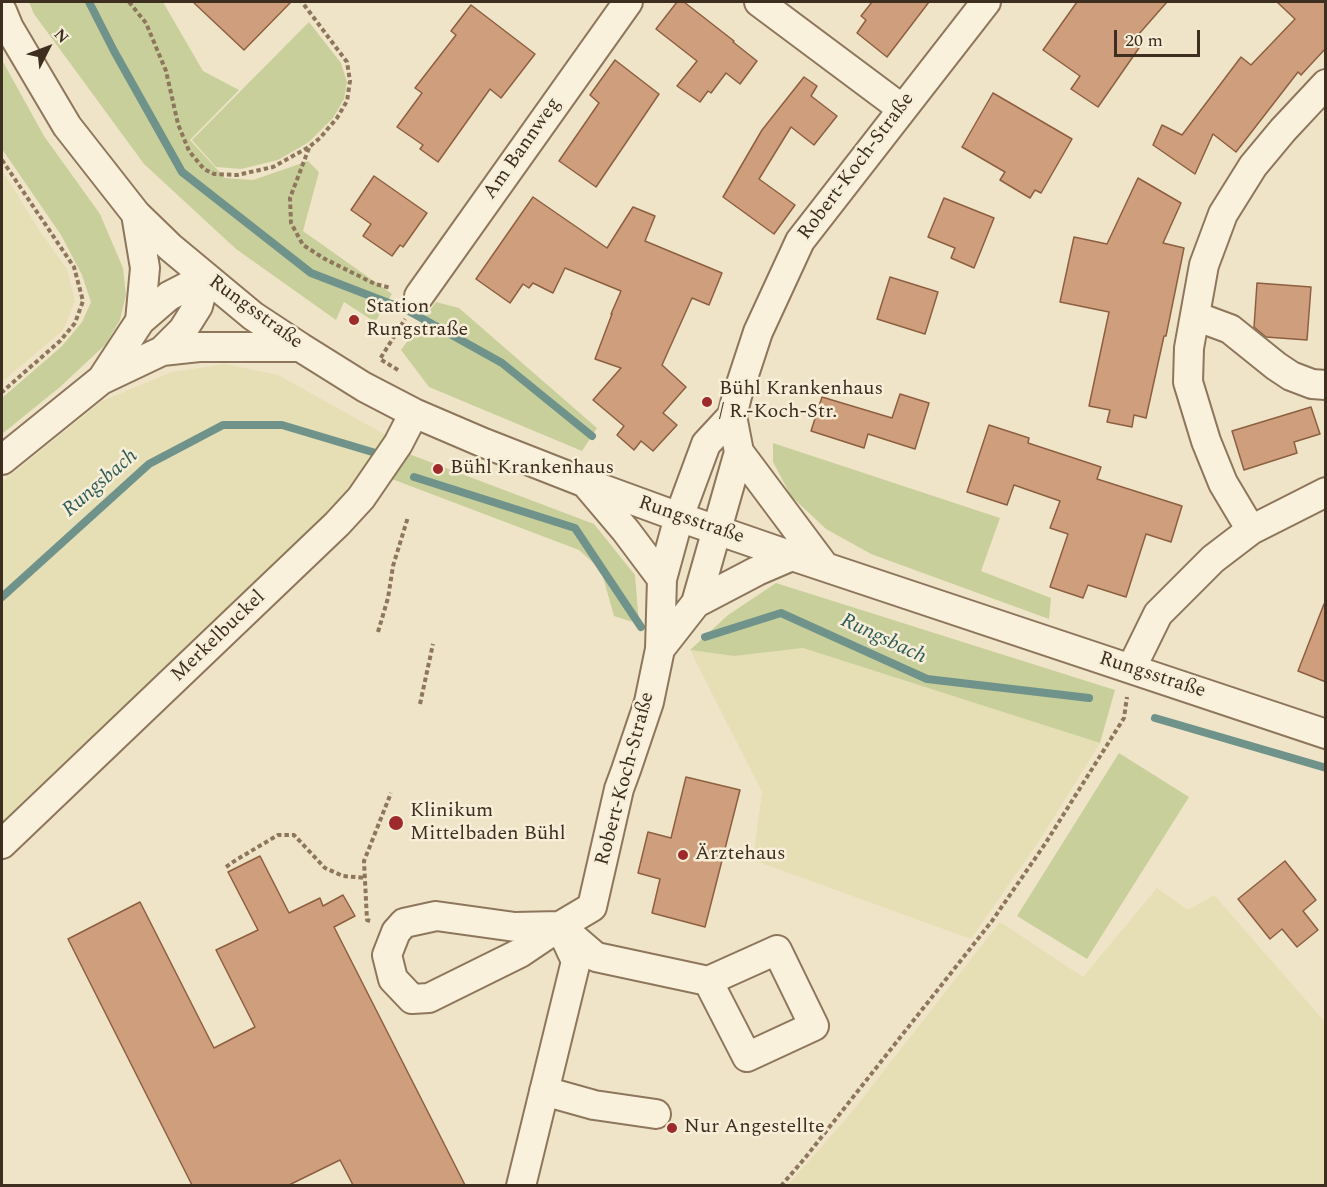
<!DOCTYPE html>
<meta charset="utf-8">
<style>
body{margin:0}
#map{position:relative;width:1327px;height:1187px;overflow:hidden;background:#f0e4c8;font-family:Spectral,serif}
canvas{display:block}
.frame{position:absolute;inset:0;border:3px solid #3d2e20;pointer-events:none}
.north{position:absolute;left:18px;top:18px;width:60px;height:60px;-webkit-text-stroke:4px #f7eed8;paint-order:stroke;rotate:48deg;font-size:16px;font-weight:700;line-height:24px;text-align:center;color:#3d2e20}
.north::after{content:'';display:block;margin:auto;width:21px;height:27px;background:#3d2e20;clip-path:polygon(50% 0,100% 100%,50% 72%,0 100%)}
.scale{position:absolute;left:1114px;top:30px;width:86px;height:27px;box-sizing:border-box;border:3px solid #3d2e20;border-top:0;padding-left:8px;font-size:18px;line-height:21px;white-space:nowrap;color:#3d2e20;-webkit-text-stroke:4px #f7eed8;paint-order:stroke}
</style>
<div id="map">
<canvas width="1327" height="1187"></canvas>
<div class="frame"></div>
<div class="north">N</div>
<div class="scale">20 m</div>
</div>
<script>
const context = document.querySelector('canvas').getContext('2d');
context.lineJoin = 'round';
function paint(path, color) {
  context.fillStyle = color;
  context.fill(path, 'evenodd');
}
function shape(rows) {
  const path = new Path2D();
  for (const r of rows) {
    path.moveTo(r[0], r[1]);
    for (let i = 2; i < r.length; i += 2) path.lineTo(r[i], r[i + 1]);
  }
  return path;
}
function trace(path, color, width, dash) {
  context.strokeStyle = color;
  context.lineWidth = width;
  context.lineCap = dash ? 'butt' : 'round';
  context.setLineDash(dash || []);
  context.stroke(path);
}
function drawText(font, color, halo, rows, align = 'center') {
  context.font = font + ' Spectral,serif';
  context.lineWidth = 5;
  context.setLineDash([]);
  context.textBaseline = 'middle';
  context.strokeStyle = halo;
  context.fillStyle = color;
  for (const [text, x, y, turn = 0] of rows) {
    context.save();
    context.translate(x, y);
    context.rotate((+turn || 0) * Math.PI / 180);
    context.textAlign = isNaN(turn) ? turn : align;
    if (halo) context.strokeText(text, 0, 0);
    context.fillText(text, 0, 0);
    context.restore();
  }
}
paint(shape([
 [2,170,39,230,67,269,75,301,63,330,2,382],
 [225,364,278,375,393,439,328,515,2,835,2,482,102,401,172,372],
 [803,648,1100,743,1043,835,971,939,753,860,762,792,690,650,734,656],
 [1157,888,1188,910,1214,895,1325,1022,1325,1185,788,1185,851,1113,1000,922,1083,977]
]), '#e6deb5');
paint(shape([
 [29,2,163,2,203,71,239,90,190,140,225,178,253,180,308,161,319,172,303,231,392,294,375,322,344,302,336,320,236,249,144,164,34,14],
 [309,22,341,63,347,82,344,99,333,118,309,142,278,160,241,169,216,167,192,140],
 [2,60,44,136,100,214,123,268,126,295,120,320,105,345,60,387,2,434,2,398,62,346,82,322,91,302,82,275,61,235,2,149],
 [436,302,459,308,597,428,582,451,429,387,401,350],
 [773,443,1000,518,981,571,1051,598,1049,619,871,554,826,529,791,496,773,462],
 [401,451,594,524,635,575,639,624,614,616,601,570,579,550,384,476],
 [776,583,1115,690,1100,743,803,648,734,656,690,650,728,615],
 [1119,753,1189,797,1087,959,1017,916]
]), '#c9cf9b');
trace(shape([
 [89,2,114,51,182,172,311,273,407,310,502,363,592,436],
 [414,477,575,528,641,627],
 [2,597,149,464,223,425,282,425,379,454],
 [705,637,781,613,927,679,1089,698],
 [1155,718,1326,768]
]), '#6f938a', 8);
const building = shape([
 [193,2,291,2,244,50,193,2],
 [677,2,684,2,734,41,733,42,757,61,740,84,726,73,711,93,708,91,700,102,677,86,697,61,656,29,677,2],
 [872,2,929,2,887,57,857,33,866,20,861,16,872,2],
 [1077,2,1167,2,1131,43,1139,48,1098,107,1071,89,1080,76,1043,50,1077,2],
 [1277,2,1326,2,1326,48,1301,75,1298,72,1236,152,1213,134,1195,174,1153,145,1162,125,1182,135,1241,57,1251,65,1295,19,1277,2],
 [471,5,535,54,501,98,490,89,438,162,420,149,423,145,397,127,422,93,415,88,456,35,451,31,471,5],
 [615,60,659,94,596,187,559,161,599,103,590,95,615,60],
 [804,77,817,86,811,96,837,116,814,145,791,127,759,179,795,205,774,234,723,197,762,130,804,77],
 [993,93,1072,139,1041,193,1035,190,1030,198,1000,180,1005,172,962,147,993,93],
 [374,176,427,213,403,247,400,245,392,256,363,236,371,224,351,210,374,176],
 [1138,178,1181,203,1163,243,1184,248,1166,336,1164,336,1146,418,1134,415,1132,427,1107,422,1110,410,1089,406,1109,312,1060,302,1074,237,1107,244,1138,178],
 [533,197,607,248,633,207,655,216,645,241,722,273,709,305,692,298,662,365,686,387,663,413,677,425,653,451,641,441,634,450,617,435,624,426,593,400,621,368,595,359,612,314,611,314,621,291,565,268,553,293,533,283,529,288,523,284,510,303,476,279,533,197],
 [944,198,994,218,974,268,951,258,955,248,928,237,944,198],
 [890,277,938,292,925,334,877,319,890,277],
 [1257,283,1311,287,1307,340,1266,337,1254,327,1257,283],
 [900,394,929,403,915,449,868,434,864,448,811,431,822,397,892,418,900,394],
 [1311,407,1320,434,1294,442,1297,453,1244,470,1232,431,1311,407],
 [989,425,1029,438,1028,443,1101,467,1097,479,1182,506,1171,542,1146,534,1126,597,1088,585,1083,598,1050,587,1068,534,1050,528,1060,501,1014,485,1007,505,967,492,989,425],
 [1324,604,1326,604,1326,682,1298,671,1324,604],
 [686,777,740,790,705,927,652,913,660,879,638,873,648,832,671,838,686,777],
 [260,856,289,913,320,898,323,906,343,895,355,916,334,927,465,1185,353,1185,340,1160,289,1185,192,1185,68,939,140,902,214,1048,255,1027,216,950,258,930,228,872,260,856],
 [1285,861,1316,900,1303,911,1318,930,1297,947,1282,929,1270,939,1238,899,1285,861]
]);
paint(building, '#cf9f7d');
trace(building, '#8d5f41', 1.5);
const minor = shape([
 [759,2,901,108],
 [2,11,9,28,67,126,136,214,170,247,253,316,300,347,364,387,414,413,484,443,586,483,679,517,792,556,1326,734],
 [136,214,145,268,140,321],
 [419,296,628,2],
 [1195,316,1230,329,1276,366,1291,376,1312,384,1326,385],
 [162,351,199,347,300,347],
 [102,379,140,321,169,296,206,277],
 [739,452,825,567],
 [2,460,101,380,162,351,183,330,198,306,206,277],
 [587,485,626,531,662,579],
 [1251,530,1223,483,1206,441,1188,382,1189,348,1204,265,1223,214,1253,166,1283,130,1326,84],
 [696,603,757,571,792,556],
 [660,649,696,603,739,452,732,416,737,396,758,332,800,241,986,2],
 [1131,669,1158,614,1213,559,1251,530,1326,492],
 [2,844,337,524,361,498,398,444,414,413],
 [560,926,515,927,436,916,404,923,396,932,387,955,393,979,412,999,429,998,520,953,560,926,592,907,619,789,626,770,649,702,660,649,662,579,679,517,706,444,732,416],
 [560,926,596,957,708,981,747,1057,814,1026,777,950,708,981],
 [544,1091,594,1105,656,1114],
 [521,1186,576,961,562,931]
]);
trace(minor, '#8d765c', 32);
trace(shape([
 [129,2,146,23,166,71,178,124,189,151,204,169,214,174,237,175,273,167,309,147,320,138,337,118,347,101,350,81,347,62,302,2],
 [309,148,290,198,291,223,303,245,325,259,375,284,391,288],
 [2,160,74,267,83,301,75,323,60,341,2,392],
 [398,370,380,359,405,319],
 [378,632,388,598,393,566,408,517],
 [420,704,433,644],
 [226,867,236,860,278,835,294,835,325,868,343,876,366,878],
 [370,921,367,920,364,861,391,793],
 [781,1186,805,1158,992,921,1045,844,1124,718,1127,697]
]), '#8d765c', 4, [4.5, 3]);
trace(minor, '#faf1dc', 28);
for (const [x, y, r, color] of [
 [354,320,6,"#9e2a2b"],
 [707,402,6,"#9e2a2b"],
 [438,469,6,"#9e2a2b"],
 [396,823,8,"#9e2a2b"],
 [683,855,6,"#9e2a2b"],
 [672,1128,6,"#9e2a2b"]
]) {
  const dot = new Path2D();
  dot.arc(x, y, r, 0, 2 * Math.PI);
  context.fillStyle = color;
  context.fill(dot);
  trace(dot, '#f7eed8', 2);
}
drawText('20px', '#3d2e20', '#f7eed8', [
 ["Am Bannweg",523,149,-55],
 ["Robert-Koch-Straße",857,167,-53],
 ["Rungsstraße",255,313,36],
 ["Rungsstraße",691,521,19],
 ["Merkelbuckel",219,637,-44],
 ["Rungsstraße",1152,676,18],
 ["Robert-Koch-Straße",626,779,-75]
]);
drawText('20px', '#3d2e20', '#f7eed8', [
 ["Station",366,308],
 ["Rungstraße",366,331],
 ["Bühl Krankenhaus",719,390],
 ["/ R.-Koch-Str.",719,413],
 ["Bühl Krankenhaus",450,469],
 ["Klinikum",410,812],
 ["Mittelbaden Bühl",410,835],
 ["Ärztehaus",695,855],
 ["Nur Angestellte",684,1128]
], 'left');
drawText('italic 21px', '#2f5d5a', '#f7eed8', [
 ["Rungsbach",101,484,-41],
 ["Rungsbach",883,640,25]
]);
</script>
